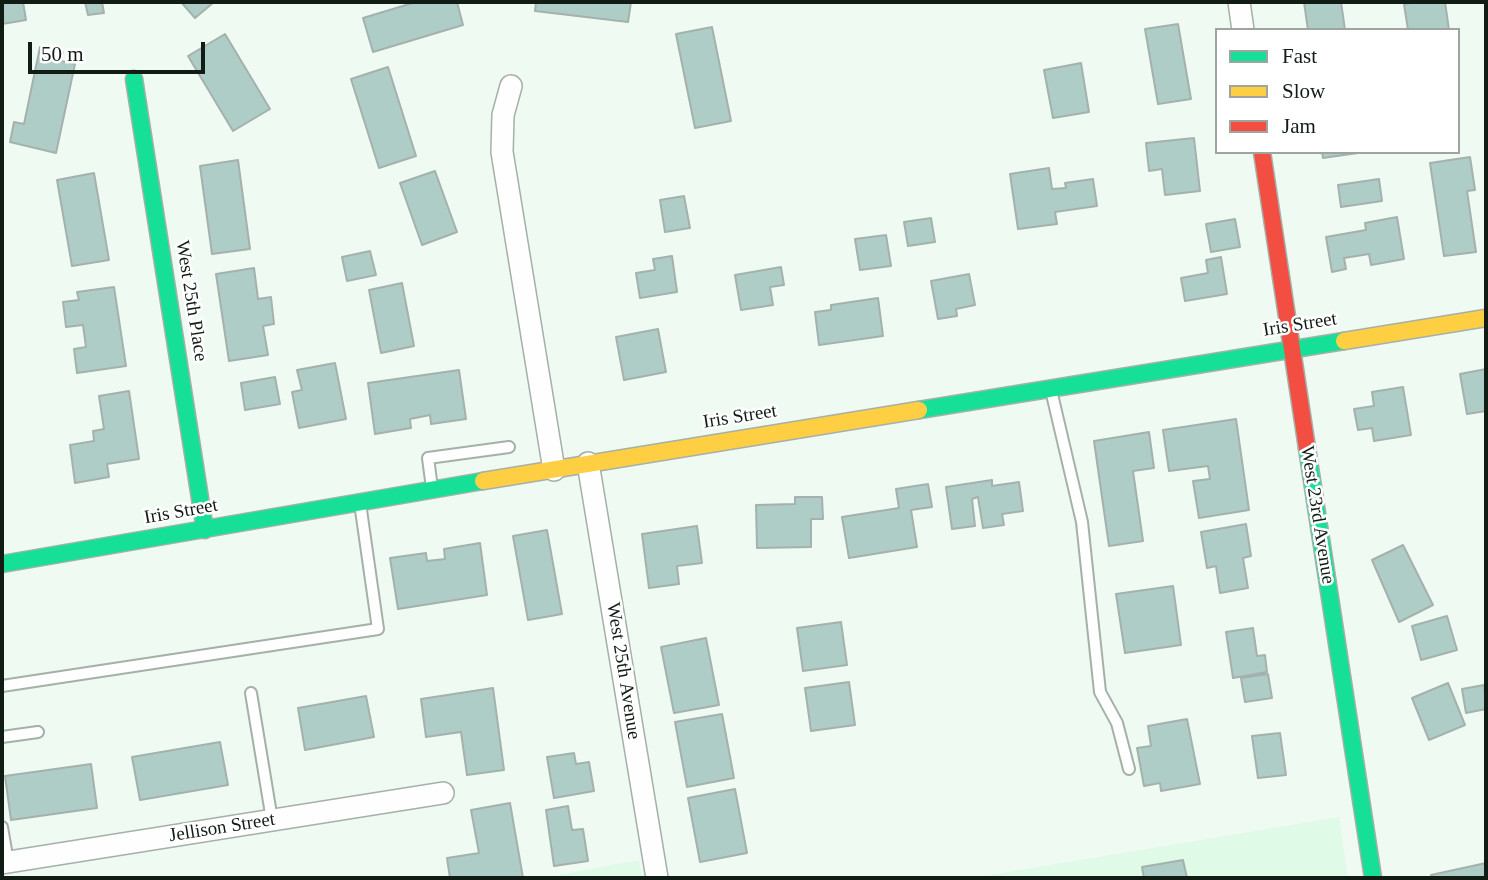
<!DOCTYPE html>
<style>
body{margin:0}
#map{position:relative;width:1488px;height:880px;overflow:hidden;background:#effaf2;font-family:"Times New Roman",serif}
canvas{display:block}
.frame{position:absolute;inset:0;border:4px solid #101c14;pointer-events:none}
.legend{position:absolute;left:1215px;top:28px;width:245px;height:126px;box-sizing:border-box;background:#fff;border:2px solid #9fa4a1;margin:0;padding:9px 12px;list-style:none;font-size:21px;color:#101c14}
.legend li{display:flex;align-items:center;gap:14px;height:35px}
.legend b{width:35px;border:2px solid #9fa4a1}
.scale{position:absolute;left:28px;top:42px;width:177px;height:32px;box-sizing:border-box;border:4px solid #101c14;border-top:0;padding-left:9px;font-size:21px;line-height:24px;white-space:nowrap;color:#101c14;-webkit-text-stroke:5px #fff;paint-order:stroke}
</style>
<div id="map">
<canvas width="1488" height="880"></canvas>
<div class="frame"></div>
<ul class="legend">
<li><b style="height:9px;background:#16e098"></b>Fast</li>
<li><b style="height:9px;background:#ffcf43"></b>Slow</li>
<li><b style="height:9px;background:#f24e42"></b>Jam</li>
</ul>
<div class="scale">50 m</div>
</div>
<script>
const context = document.querySelector('canvas').getContext('2d');
context.lineJoin = 'round';
function paint(path, color) {
  context.fillStyle = color;
  context.fill(path, 'evenodd');
}
function shape(rows) {
  const path = new Path2D();
  for (const r of rows) {
    path.moveTo(r[0], r[1]);
    for (let i = 2; i < r.length; i += 2) path.lineTo(r[i], r[i + 1]);
  }
  return path;
}
function trace(path, color, width, dash) {
  context.strokeStyle = color;
  context.lineWidth = width;
  context.lineCap = dash ? 'butt' : 'round';
  context.setLineDash(dash || []);
  context.stroke(path);
}
function drawText(font, color, halo, rows, align = 'center') {
  context.font = font + ' "Times New Roman",serif';
  context.lineWidth = 5;
  context.setLineDash([]);
  context.textBaseline = 'middle';
  context.strokeStyle = halo;
  context.fillStyle = color;
  for (const [text, x, y, turn = 0] of rows) {
    context.save();
    context.translate(x, y);
    context.rotate((+turn || 0) * Math.PI / 180);
    context.textAlign = isNaN(turn) ? turn : align;
    if (halo) context.strokeText(text, 0, 0);
    context.fillText(text, 0, 0);
    context.restore();
  }
}
paint(shape([
 [1339,817,1348,878,972,878],
 [639,860,642,878,543,878]
]), '#dffae7');
const building = shape([
 [2,2,23,2,26,20,2,24,2,2],
 [85,2,102,2,104,13,88,15,85,2],
 [181,2,214,2,195,18,181,2],
 [416,2,457,2,463,25,373,52,363,18,416,2],
 [536,2,631,2,628,22,535,11,536,2],
 [1304,2,1341,2,1345,30,1308,30,1304,2],
 [1417,2,1445,2,1449,30,1408,30,1404,4,1417,2],
 [1178,24,1191,99,1158,104,1145,29,1178,24],
 [712,27,731,121,695,128,676,34,712,27],
 [225,34,270,109,233,131,188,56,225,34],
 [40,47,63,52,61,61,75,64,56,153,10,142,14,122,24,124,40,47],
 [1081,63,1089,112,1053,118,1044,70,1081,63],
 [388,67,416,156,379,168,351,79,388,67],
 [1194,138,1200,191,1165,195,1162,169,1149,171,1146,143,1194,138],
 [1322,152,1358,152,1358,153,1323,158,1322,152],
 [1470,157,1475,190,1467,191,1476,252,1444,256,1430,163,1470,157],
 [238,160,250,249,212,254,200,166,238,160],
 [1049,168,1052,189,1066,188,1065,183,1093,179,1097,206,1055,212,1057,224,1018,229,1010,174,1049,168],
 [435,171,457,232,422,245,400,183,435,171],
 [94,173,109,260,72,266,57,180,94,173],
 [1379,179,1382,201,1341,207,1338,185,1379,179],
 [684,196,690,228,665,232,660,200,684,196],
 [1397,217,1404,259,1371,265,1369,254,1344,258,1346,269,1332,272,1326,237,1366,230,1365,223,1397,217],
 [931,218,935,242,908,246,904,222,931,218],
 [1235,219,1240,247,1211,252,1206,224,1235,219],
 [886,235,891,266,860,270,855,239,886,235],
 [370,251,376,275,347,281,342,257,370,251],
 [672,256,677,292,640,298,636,273,655,270,653,259,672,256],
 [1221,257,1227,294,1185,301,1181,278,1208,273,1206,260,1221,257],
 [781,267,784,285,770,287,773,305,741,310,735,275,781,267],
 [254,268,258,299,271,297,274,324,263,326,268,355,229,361,216,274,254,268],
 [969,274,975,305,956,309,957,316,938,319,931,281,969,274],
 [402,283,414,346,381,353,369,290,402,283],
 [114,287,126,366,77,373,74,349,86,347,83,325,66,327,63,302,79,300,77,292,114,287],
 [878,298,883,336,819,345,815,312,831,310,831,305,878,298],
 [658,329,666,372,624,380,616,337,658,329],
 [335,363,346,419,299,428,292,392,302,390,297,370,335,363],
 [1486,369,1486,411,1467,414,1460,374,1486,369],
 [459,370,466,419,431,424,430,415,410,419,411,428,375,434,368,383,459,370],
 [275,377,280,404,245,410,241,383,275,377],
 [1403,387,1411,435,1374,441,1372,428,1358,430,1354,409,1374,406,1372,392,1403,387],
 [129,391,139,459,107,464,109,477,75,483,70,445,94,441,93,431,104,429,99,396,129,391],
 [1236,419,1249,510,1199,518,1193,481,1210,479,1208,466,1169,471,1163,430,1236,419],
 [1149,432,1154,468,1133,471,1143,541,1109,546,1094,441,1149,432],
 [992,480,992,486,1019,482,1023,511,1002,514,1004,525,983,528,978,497,972,499,975,526,952,529,946,487,992,480],
 [928,484,932,507,911,510,917,547,849,558,842,517,899,508,896,489,928,484],
 [795,497,822,497,823,519,811,519,811,547,757,548,756,505,795,504,795,497],
 [1246,524,1251,556,1243,558,1248,588,1220,593,1216,566,1207,568,1201,532,1246,524],
 [697,526,702,563,677,566,679,584,649,588,642,534,697,526],
 [547,530,562,614,528,620,513,536,547,530],
 [480,543,487,595,398,609,390,558,426,553,427,561,445,559,444,549,480,543],
 [1403,545,1433,605,1399,622,1372,560,1403,545],
 [1173,586,1181,645,1125,653,1116,594,1173,586],
 [1447,616,1457,650,1421,660,1412,626,1447,616],
 [841,622,847,665,803,671,797,628,841,622],
 [1253,628,1257,656,1265,655,1267,672,1233,678,1226,632,1253,628],
 [706,638,719,705,674,713,661,647,706,638],
 [1268,674,1272,698,1245,702,1241,678,1268,674],
 [849,682,855,725,811,731,805,688,849,682],
 [1448,683,1465,725,1429,740,1412,698,1448,683],
 [1484,685,1486,709,1466,713,1462,689,1484,685],
 [493,688,504,770,467,775,461,732,426,737,421,699,493,688],
 [366,696,374,737,305,750,298,708,366,696],
 [722,714,734,778,687,787,675,722,722,714],
 [1187,719,1200,784,1161,791,1160,783,1144,786,1137,748,1151,746,1148,726,1187,719],
 [1280,733,1286,775,1258,778,1252,736,1280,733],
 [220,742,228,785,140,800,132,757,220,742],
 [574,753,576,764,589,762,594,791,554,798,547,757,574,753],
 [91,764,97,808,11,820,5,776,91,764],
 [735,789,747,853,700,862,688,798,735,789],
 [510,803,523,878,450,878,447,858,479,853,471,810,510,803],
 [568,806,572,830,583,829,588,861,554,866,546,810,568,806],
 [1183,860,1187,878,1144,878,1142,867,1183,860],
 [1486,863,1486,878,1432,878,1431,875,1486,863]
]);
paint(building, '#afcdc7');
trace(building, '#a4b1ad', 2);
const lane = shape([
 [1051,390,1082,522,1100,692,1117,723,1129,769],
 [432,488,428,458,509,447],
 [2,686,378,629,360,503],
 [251,693,272,820],
 [2,737,38,732],
 [2,827,8,862]
]);
const street = shape([
 [1239,2,1243,30],
 [511,86,503,115,502,152,554,470],
 [588,463,657,878],
 [2,863,443,793]
]);
const fast = shape([
 [134,79,205,530],
 [919,410,1344,341],
 [1307,448,1373,878],
 [2,564,483,481]
]);
const slow = shape([
 [1344,341,1486,318],
 [483,481,919,410]
]);
const jam = shape([
 [1262,152,1307,448]
]);
trace(lane, '#a5b0a8', 14);
trace(street, '#a5b0a8', 24);
trace(fast, '#a5b0a8', 19);
trace(slow, '#a5b0a8', 19);
trace(jam, '#a5b0a8', 19);
trace(lane, '#fdfefd', 10);
trace(street, '#fdfefd', 21);
trace(fast, '#16e098', 16);
trace(slow, '#ffcf43', 16);
trace(jam, '#f24e42', 16);
drawText('19px', '#101c14', '#fff', [
 ["West 25th Place",191,301,81],
 ["Iris Street",1300,325,-9],
 ["Iris Street",740,417,-9],
 ["Iris Street",181,512,-10],
 ["West 23rd Avenue",1317,515,81],
 ["West 25th Avenue",623,671,81],
 ["Jellison Street",222,828,-9]
]);
</script>
